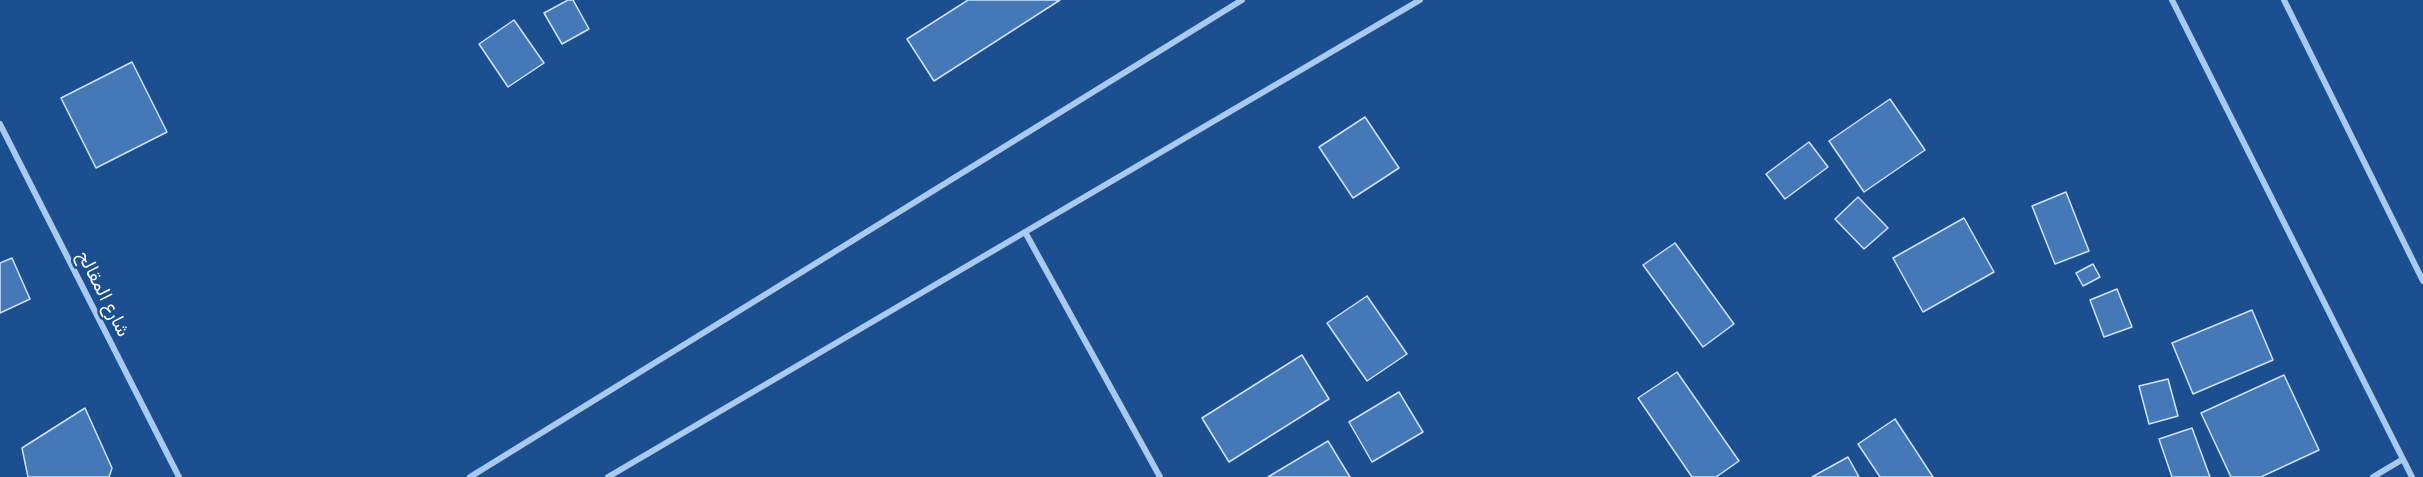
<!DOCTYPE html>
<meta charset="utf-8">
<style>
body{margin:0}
canvas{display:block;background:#1b4f8f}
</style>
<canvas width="2423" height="477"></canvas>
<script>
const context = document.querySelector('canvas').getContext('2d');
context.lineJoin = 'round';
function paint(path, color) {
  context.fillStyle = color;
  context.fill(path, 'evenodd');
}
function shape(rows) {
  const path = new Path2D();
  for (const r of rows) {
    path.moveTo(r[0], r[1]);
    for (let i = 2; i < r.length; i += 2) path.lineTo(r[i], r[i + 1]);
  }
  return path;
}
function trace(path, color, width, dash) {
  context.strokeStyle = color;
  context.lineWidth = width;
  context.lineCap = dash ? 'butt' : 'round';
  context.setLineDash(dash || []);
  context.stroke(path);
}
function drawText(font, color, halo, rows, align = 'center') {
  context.font = font + ' Rubik,Vazirmatn,sans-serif';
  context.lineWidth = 5;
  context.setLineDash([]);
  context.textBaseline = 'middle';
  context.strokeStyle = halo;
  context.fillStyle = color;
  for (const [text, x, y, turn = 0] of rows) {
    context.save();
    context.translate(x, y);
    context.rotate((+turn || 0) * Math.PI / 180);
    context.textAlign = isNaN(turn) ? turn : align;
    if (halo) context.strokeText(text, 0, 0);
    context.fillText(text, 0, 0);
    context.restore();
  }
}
const building = shape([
 [568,0,573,0,589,29,562,44,544,13,568,0],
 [968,0,1060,0,934,81,907,39,968,0],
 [514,20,544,63,508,87,479,44,514,20],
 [132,62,167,132,96,168,61,98,132,62],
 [1890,99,1925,150,1864,192,1829,141,1890,99],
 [1365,117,1399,168,1353,198,1319,147,1365,117],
 [1809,142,1828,167,1785,199,1766,174,1809,142],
 [2066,192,2089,251,2055,264,2032,206,2066,192],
 [1858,197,1888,228,1864,249,1835,219,1858,197],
 [1964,218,1994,272,1923,312,1893,258,1964,218],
 [1675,243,1734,324,1703,347,1643,265,1675,243],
 [12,258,30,299,0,313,0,263,12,258],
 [2093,264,2100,277,2083,286,2076,273,2093,264],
 [2117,289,2132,327,2104,337,2090,300,2117,289],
 [1367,296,1407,354,1367,381,1327,323,1367,296],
 [2252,310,2273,360,2193,394,2172,343,2252,310],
 [1302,355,1329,399,1229,462,1202,418,1302,355],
 [1677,372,1739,461,1716,477,1692,477,1638,398,1677,372],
 [2284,375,2319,450,2261,477,2231,477,2201,413,2284,375],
 [2168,379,2178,416,2149,424,2139,386,2168,379],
 [1399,392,1423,432,1372,462,1349,422,1399,392],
 [85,408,112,468,109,477,28,477,22,448,85,408],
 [1895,419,1933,477,1880,477,1858,444,1895,419],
 [2192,428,2210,477,2172,477,2159,439,2192,428],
 [1328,441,1350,477,1268,477,1328,441],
 [1848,457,1859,477,1812,477,1848,457]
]);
paint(building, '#4478b7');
trace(building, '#cfe3fa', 1.5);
trace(shape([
 [2172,0,2412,477],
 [2284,0,2423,281],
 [0,124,179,477],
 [1025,232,1160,477],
 [470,477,1242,0],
 [608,477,1420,0],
 [2373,477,2403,459]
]), '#a9c9ee', 6);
drawText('18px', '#fff', '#1b4f8f', [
 ["شارع المقالح",103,294,63]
]);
</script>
